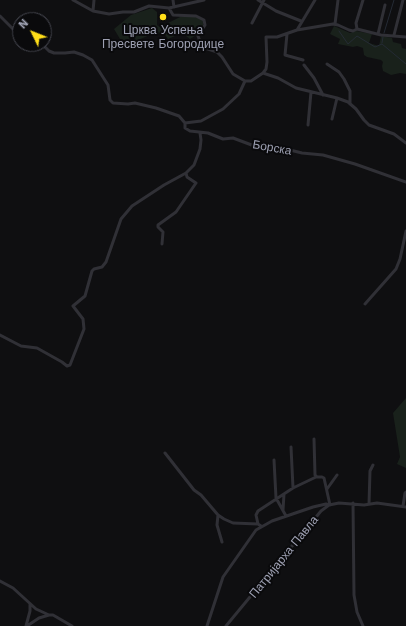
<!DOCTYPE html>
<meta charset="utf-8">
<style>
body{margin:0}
#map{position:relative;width:406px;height:626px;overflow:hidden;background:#0f0f11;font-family:"Work Sans",sans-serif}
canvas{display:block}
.north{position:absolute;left:12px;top:12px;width:40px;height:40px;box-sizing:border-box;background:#0a0a0c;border:1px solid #45464f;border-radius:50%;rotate:313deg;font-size:11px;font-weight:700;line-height:16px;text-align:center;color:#9ea1b3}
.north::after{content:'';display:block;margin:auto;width:14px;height:18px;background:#ffde19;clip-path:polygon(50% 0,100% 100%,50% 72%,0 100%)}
</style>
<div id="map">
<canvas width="406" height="626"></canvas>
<div class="north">N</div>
</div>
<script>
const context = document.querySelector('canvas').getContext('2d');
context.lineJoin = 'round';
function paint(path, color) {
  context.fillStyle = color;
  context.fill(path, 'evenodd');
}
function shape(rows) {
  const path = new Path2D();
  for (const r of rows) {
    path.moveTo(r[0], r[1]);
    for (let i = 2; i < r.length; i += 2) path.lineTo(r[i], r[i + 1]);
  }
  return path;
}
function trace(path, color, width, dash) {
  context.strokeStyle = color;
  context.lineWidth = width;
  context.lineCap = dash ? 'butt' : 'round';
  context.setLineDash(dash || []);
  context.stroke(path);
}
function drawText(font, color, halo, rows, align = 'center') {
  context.font = font + ' "Work Sans",sans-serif';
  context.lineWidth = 4;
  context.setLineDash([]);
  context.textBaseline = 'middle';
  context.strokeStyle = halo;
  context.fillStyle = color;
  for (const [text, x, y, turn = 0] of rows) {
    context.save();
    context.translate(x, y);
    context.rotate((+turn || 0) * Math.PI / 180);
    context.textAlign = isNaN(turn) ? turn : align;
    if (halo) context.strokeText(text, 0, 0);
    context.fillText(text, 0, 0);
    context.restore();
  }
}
paint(shape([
 [152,8,157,12,157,25,160,27,180,17,194,16,203,20,204,23,198,34,190,39,182,33,168,39,163,32,154,36,152,34,129,44,120,39,114,29,131,15],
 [334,26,350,33,356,31,372,34,369,43,379,46,381,36,392,38,393,42,401,44,402,48,406,49,406,74,400,73,391,75,383,71,382,66,383,62,381,60,367,57,364,55,363,48,357,46,353,47,338,44,340,39,330,34],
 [406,398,406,468,397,464,400,457,393,413]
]), '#19211b');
trace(shape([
 [339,31,348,44,357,36,375,47,382,44,406,64],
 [384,33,394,0],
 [382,43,383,37]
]), '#252b35', 1);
trace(shape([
 [73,0,93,11,109,14,123,12,134,12,149,6,169,8,204,0],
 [173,0,174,7],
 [258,0,276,11,301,21],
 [169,8,173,15,196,16,204,20,205,25,198,36,202,47,217,52,222,57,233,74,245,81],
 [93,11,94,0],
 [0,16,15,31,20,34],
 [252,23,264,0],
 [335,24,338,0],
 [357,29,381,35,406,37],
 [357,29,356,23,363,0],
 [297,30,315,0],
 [287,34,285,55,303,60],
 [378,34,385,5],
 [394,35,403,0],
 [42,44,49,51,54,53,65,53,74,52,83,55,92,60,108,85,110,100,113,103,128,104,135,103,156,108,179,116,185,123],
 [327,64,339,72,344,79,350,91,350,104],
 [304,65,314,78,323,95],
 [263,73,278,78,296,88,337,98,348,102,356,109,364,120,369,125,394,134,406,143],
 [332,119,337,98],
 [185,123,185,128,190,131,208,133,223,139,233,138,257,147,278,147,302,153,323,155,355,164,406,182],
 [185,123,201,121,223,109,239,94,245,81,251,81,263,73,266,69,267,62,266,37,277,37,297,30,333,24,338,25,349,30,353,31,357,29],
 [308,125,311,92],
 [162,244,163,232,158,227,158,225,176,212,196,183,187,177,186,173],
 [365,304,396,269,400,259,406,231],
 [0,335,21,346,37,348,62,362,67,366,70,365,84,329,83,319,73,306,85,296,92,271,94,269,102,267,106,262,121,219,132,206,164,185,186,173,194,165,200,149,201,140,200,133],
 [314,439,315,475,317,477,322,477,324,478,330,505],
 [291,447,293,488],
 [165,453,194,490,201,495,218,515,224,519,233,523,258,524,261,526],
 [274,460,276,498,286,516],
 [327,489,337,475],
 [353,503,354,595,357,612,363,626],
 [369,504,370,471,373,465],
 [403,506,405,493,406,492],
 [283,510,284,494],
 [218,515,217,525,222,542],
 [258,524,256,515,258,511,293,488,316,477],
 [0,581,13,588,36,609,49,615],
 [26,626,30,611,30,604],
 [27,626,39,618,49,615,53,615,72,626],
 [207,626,223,577,256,530,272,521,313,507,326,504,329,505],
 [226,626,321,511,329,505,339,503,364,505,377,503,406,507]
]), '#303036', 3);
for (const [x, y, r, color] of [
 [163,17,4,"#ffde19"]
]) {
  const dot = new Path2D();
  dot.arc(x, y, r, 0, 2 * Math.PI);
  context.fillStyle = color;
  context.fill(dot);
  trace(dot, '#0a0a0c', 1.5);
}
drawText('12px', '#9ea1b3', '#0a0a0c', [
 ["Црква Успења",163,30],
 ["Пресвете Богородице",163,44]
]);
drawText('12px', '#9ea1b3', '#0a0a0c', [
 ["Борска",272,148,10],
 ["Патријарха Павла",284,557,-51]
]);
</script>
